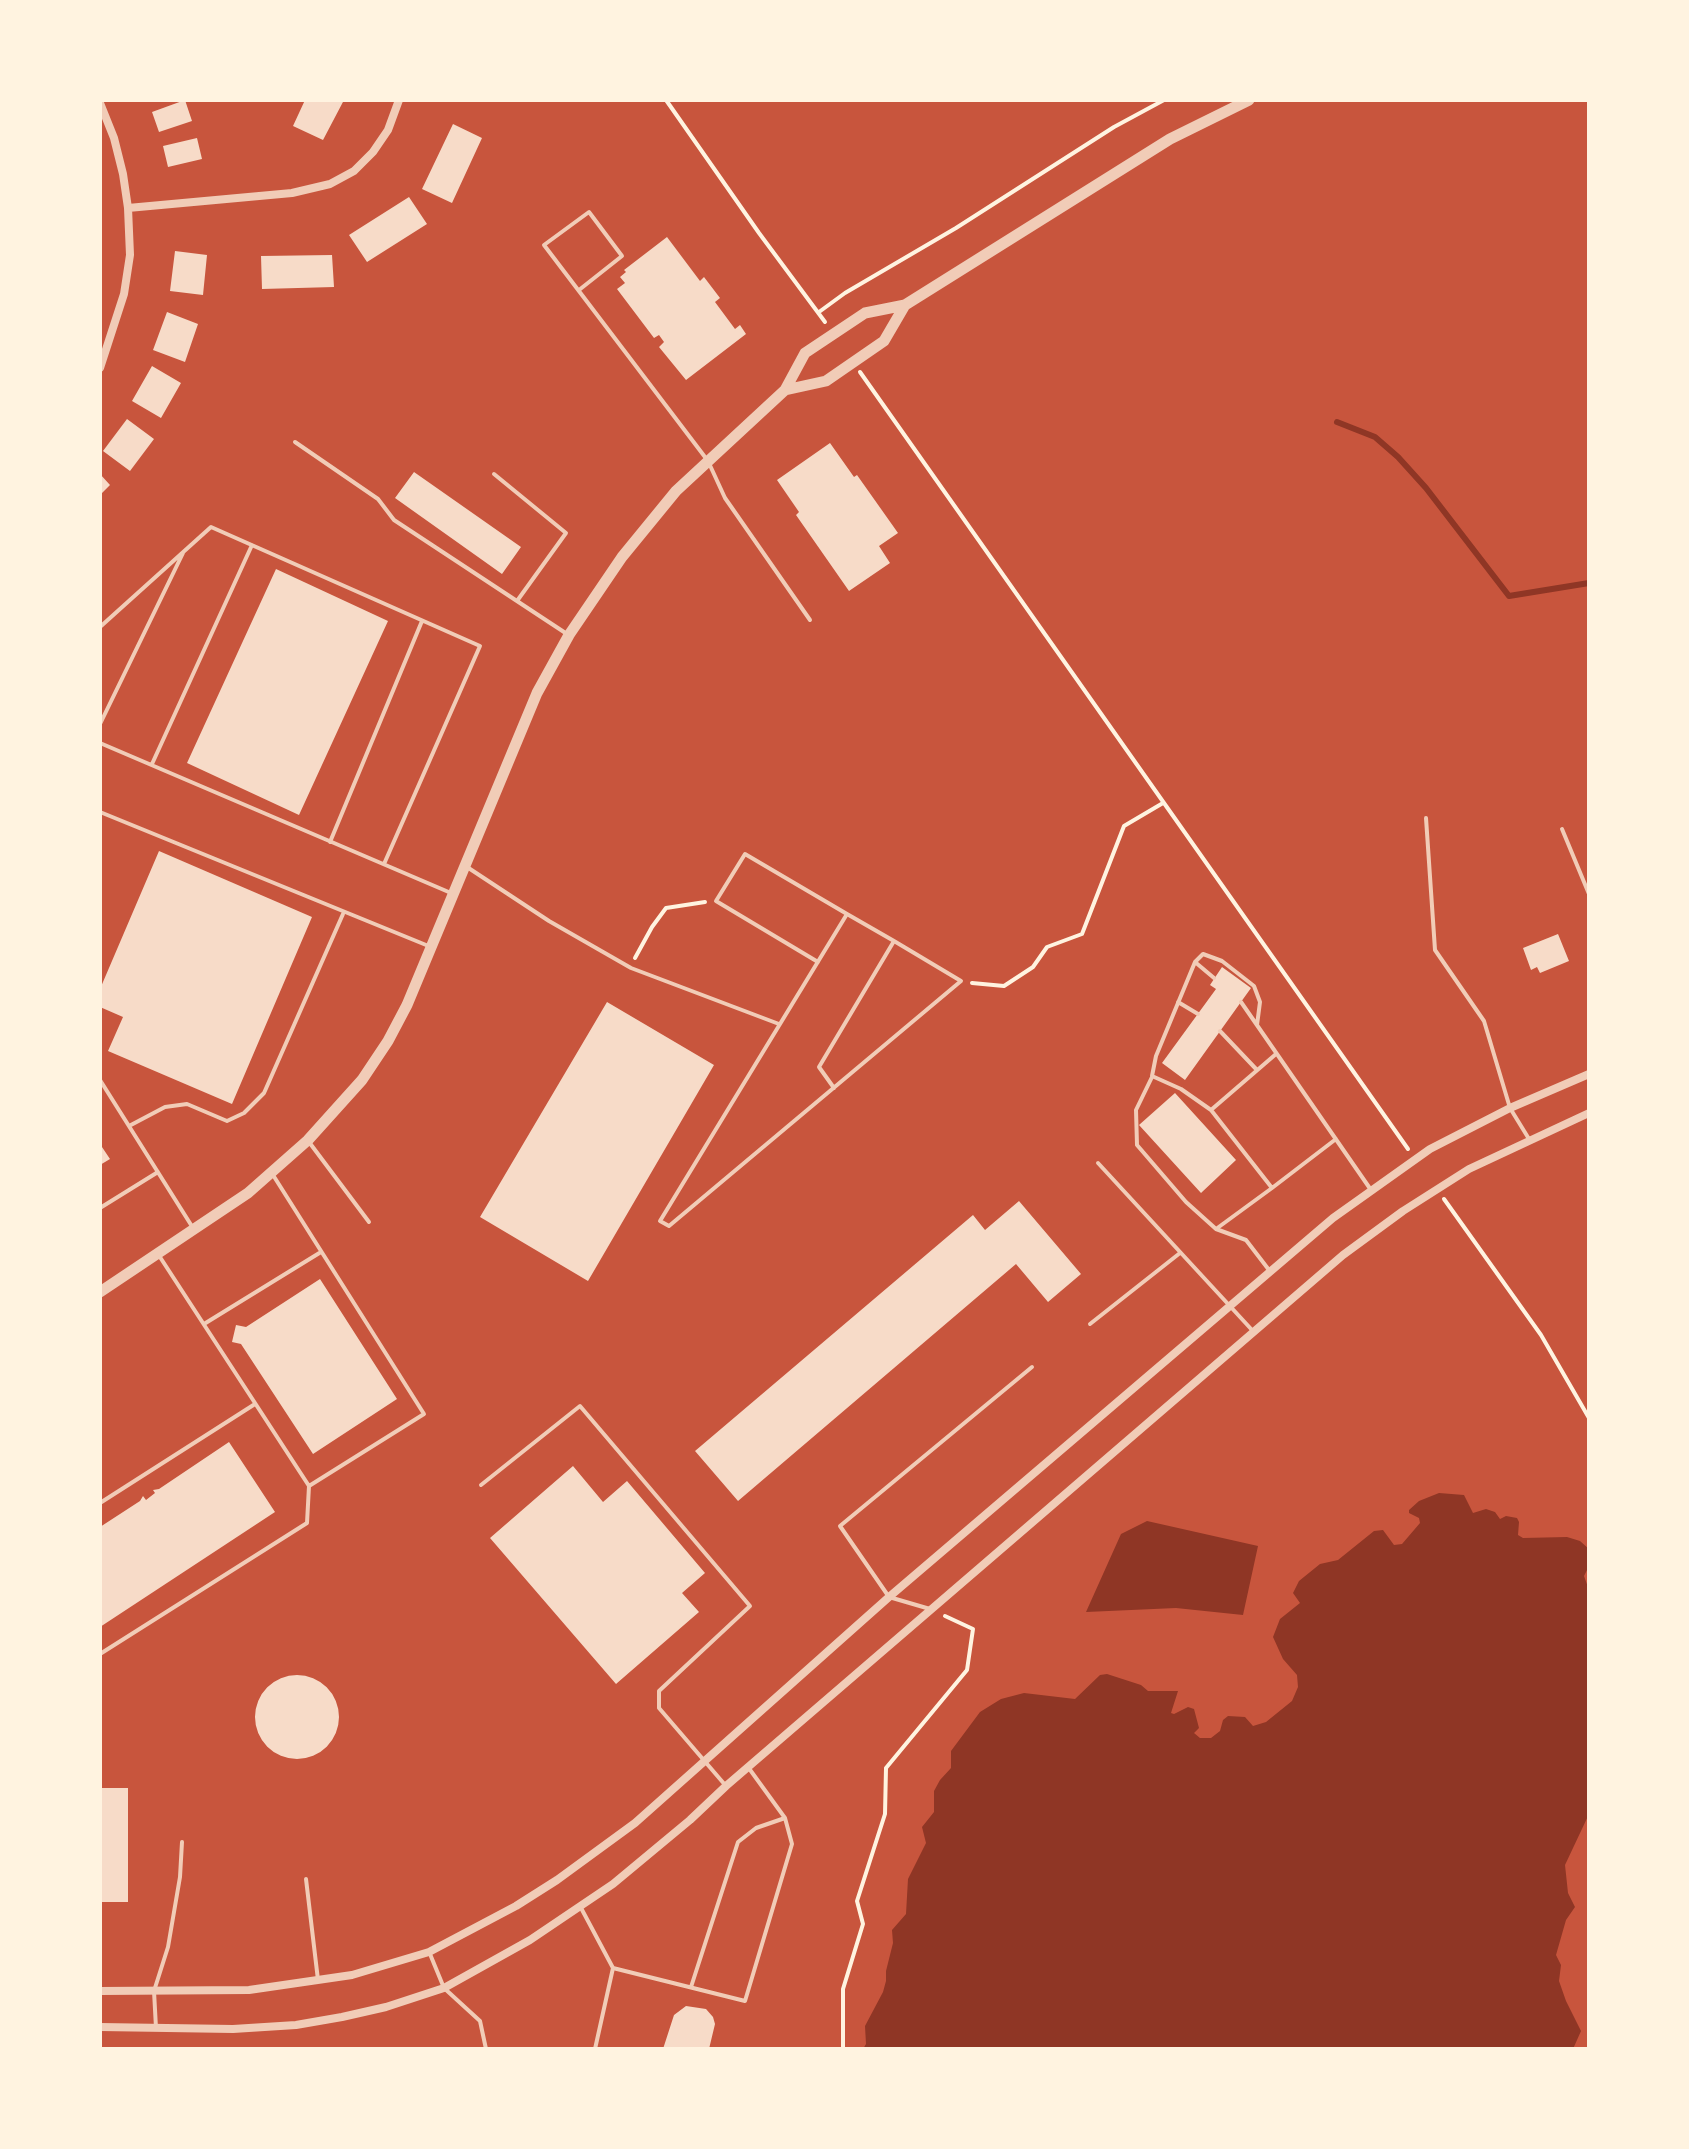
<!DOCTYPE html>
<style>
body{margin:0}
#map{position:relative;width:1689px;height:2149px;overflow:hidden;background:#c8553d;font-family:"Archivo Narrow",sans-serif}
canvas{display:block}
.frame{position:absolute;inset:0;border:102px solid #fff3e0;pointer-events:none}
</style>
<div id="map">
<canvas width="1689" height="2149"></canvas>
<div class="frame"></div>
</div>
<script>
const context = document.querySelector('canvas').getContext('2d');
context.lineJoin = 'round';
function paint(path, color) {
  context.fillStyle = color;
  context.fill(path, 'evenodd');
}
function shape(rows) {
  const path = new Path2D();
  for (const r of rows) {
    if (r.length === 3) {
      path.moveTo(r[0] + r[2], r[1]);
      path.arc(r[0], r[1], r[2], 0, 2 * Math.PI);
      continue;
    }
    path.moveTo(r[0], r[1]);
    for (let i = 2; i < r.length; i += 2) path.lineTo(r[i], r[i + 1]);
  }
  return path;
}
function trace(path, color, width, dash) {
  context.strokeStyle = color;
  context.lineWidth = width;
  context.lineCap = dash ? 'butt' : 'round';
  context.setLineDash(dash || []);
  context.stroke(path);
}
paint(shape([
 [1439,1493,1464,1495,1473,1513,1486,1509,1495,1512,1500,1519,1506,1516,1517,1518,1519,1522,1518,1535,1523,1538,1567,1537,1580,1541,1589,1549,1589,1566,1584,1576,1589,1590,1589,1814,1565,1865,1568,1893,1575,1907,1566,1920,1556,1955,1561,1965,1559,1981,1566,2001,1581,2031,1573,2049,863,2049,866,2044,865,2026,883,1992,886,1981,886,1971,893,1943,892,1930,906,1914,908,1879,926,1843,922,1827,934,1812,934,1791,940,1780,951,1768,951,1751,980,1712,1001,1699,1024,1693,1075,1699,1100,1675,1107,1674,1141,1685,1148,1691,1178,1691,1171,1713,1174,1714,1188,1707,1194,1709,1199,1728,1194,1733,1200,1738,1211,1738,1220,1731,1223,1720,1228,1716,1245,1717,1253,1726,1266,1722,1292,1701,1298,1687,1297,1675,1283,1659,1273,1637,1280,1619,1300,1603,1293,1593,1299,1581,1320,1564,1338,1560,1374,1531,1383,1530,1394,1545,1402,1544,1420,1523,1419,1518,1409,1513,1409,1510,1419,1501],
 [1147,1521,1258,1546,1243,1615,1176,1608,1086,1612,1121,1534]
]), '#8f3625');
trace(shape([
 [1337,422,1375,437,1398,457,1426,488,1509,596,1589,583]
]), '#8f3625', 6);
paint(shape([
 [185,100,192,121,159,132,152,112],
 [305,100,344,100,323,140,293,126],
 [453,124,482,138,452,203,422,189],
 [197,138,202,159,168,167,163,146],
 [409,197,427,224,367,262,349,235],
 [667,237,700,281,704,277,720,298,715,302,735,329,740,325,746,334,686,380,659,347,664,342,659,335,654,338,617,289,625,283,620,277,626,272,624,270],
 [175,251,207,255,203,295,170,291],
 [332,255,334,287,262,289,261,256],
 [167,312,198,324,185,362,153,350],
 [152,366,181,383,161,418,132,401],
 [127,419,154,439,130,471,103,451],
 [830,443,854,477,857,475,898,533,879,546,890,563,849,591,796,515,799,512,777,480],
 [414,472,521,547,502,574,395,498],
 [100,474,110,485,100,495],
 [276,569,388,621,299,815,187,763],
 [159,851,312,917,232,1104,108,1051,123,1017,100,1007,100,989],
 [1558,934,1569,961,1540,973,1537,967,1531,970,1523,948],
 [1222,967,1251,988,1185,1080,1162,1063,1216,989,1210,985],
 [607,1002,714,1065,588,1281,480,1217],
 [1175,1093,1236,1160,1201,1193,1139,1125],
 [100,1144,110,1159,100,1165],
 [1019,1201,1081,1274,1048,1302,1016,1264,738,1501,695,1451,973,1215,985,1230],
 [320,1279,397,1399,313,1454,241,1344,232,1342,236,1325,246,1327],
 [229,1442,275,1512,100,1627,100,1527,140,1501,143,1496,146,1500,155,1493,153,1490,159,1489],
 [573,1466,603,1502,627,1481,705,1573,682,1593,699,1612,616,1684,490,1538],
 [297,1717,42],
 [100,1788,128,1788,128,1902,100,1902],
 [686,2006,706,2009,713,2017,715,2024,709,2049,663,2049,674,2015]
]), '#f7dbc8');
trace(shape([
 [666,100,759,233,825,322],
 [819,312,845,293,956,228,1114,127,1164,100],
 [860,372,1408,1149],
 [635,958,652,927,666,908,705,902],
 [972,983,1004,986,1033,967,1047,947,1082,934,1124,826,1163,803],
 [1444,1199,1541,1335,1589,1418],
 [843,2049,843,1989,863,1924,857,1901,885,1814,886,1768,967,1670,973,1629,945,1616]
]), '#fff3e0', 4);
trace(shape([
 [579,290,622,256,589,212,544,245,708,461,725,498,810,620],
 [295,442,378,499,394,520,567,634],
 [494,474,566,533,517,601],
 [100,627,211,527,480,646,384,864],
 [100,724,183,553],
 [100,743,451,893],
 [152,764,252,545],
 [100,812,431,947],
 [1426,818,1435,950,1484,1021,1510,1108,1529,1139],
 [1562,829,1589,894],
 [330,842,422,621],
 [467,867,549,921,631,968,779,1024],
 [818,962,716,901,745,854,847,914,894,941,961,981,669,1226,660,1221,847,914],
 [1195,962,1214,978],
 [1178,1002,1198,1014],
 [1241,1002,1371,1190],
 [1257,1025,1260,1002,1254,986,1222,961,1203,954,1195,962,1156,1056,1152,1076,1181,1089,1211,1110,1276,1054],
 [1220,1031,1257,1070],
 [1152,1077,1136,1110,1137,1145,1186,1202,1216,1229,1272,1188],
 [100,1080,193,1228],
 [834,1088,819,1067,894,941],
 [1211,1110,1272,1188,1336,1139],
 [129,1126,165,1107,187,1104,227,1121,244,1113,264,1093,343,914],
 [309,1142,369,1222],
 [1098,1163,1252,1330],
 [100,1208,158,1172],
 [1216,1229,1246,1240,1269,1270],
 [158,1254,309,1486,424,1414,273,1175],
 [204,1324,321,1252],
 [1090,1324,1180,1253],
 [481,1485,580,1406,750,1606,659,1691,659,1708,726,1786],
 [100,1503,255,1404],
 [930,1609,889,1597,840,1526,1032,1367],
 [100,1654,307,1523,309,1486],
 [306,1879,318,1980],
 [580,1906,613,1968,595,2049],
 [430,1954,444,1988,480,2021,486,2049],
 [613,1968,745,2001,792,1844,785,1818,748,1767],
 [691,1987,738,1842,756,1828,785,1818],
 [156,2028,154,1991,168,1947,180,1877,182,1842]
]), '#f1ccb7', 4);
trace(shape([
 [100,103,114,138,123,174,128,208,130,255,124,294,100,368],
 [128,208,292,193,330,184,354,171,373,152,388,130,399,100],
 [100,1991,249,1990,352,1975,429,1952,516,1906,557,1880,635,1823,889,1597,1333,1218,1430,1149,1510,1108,1589,1074],
 [100,2027,233,2029,296,2025,342,2017,386,2007,444,1988,530,1940,613,1884,690,1820,726,1786,1343,1255,1403,1211,1469,1169,1589,1113]
]), '#f1ccb7', 8);
trace(shape([
 [785,390,826,381,884,341,905,305],
 [100,1292,248,1193,308,1140,362,1080,388,1041,407,1005,537,693,569,635,622,557,676,491,785,390,805,353,865,313,905,305,1170,139,1249,100]
]), '#f1ccb7', 11);
</script>
